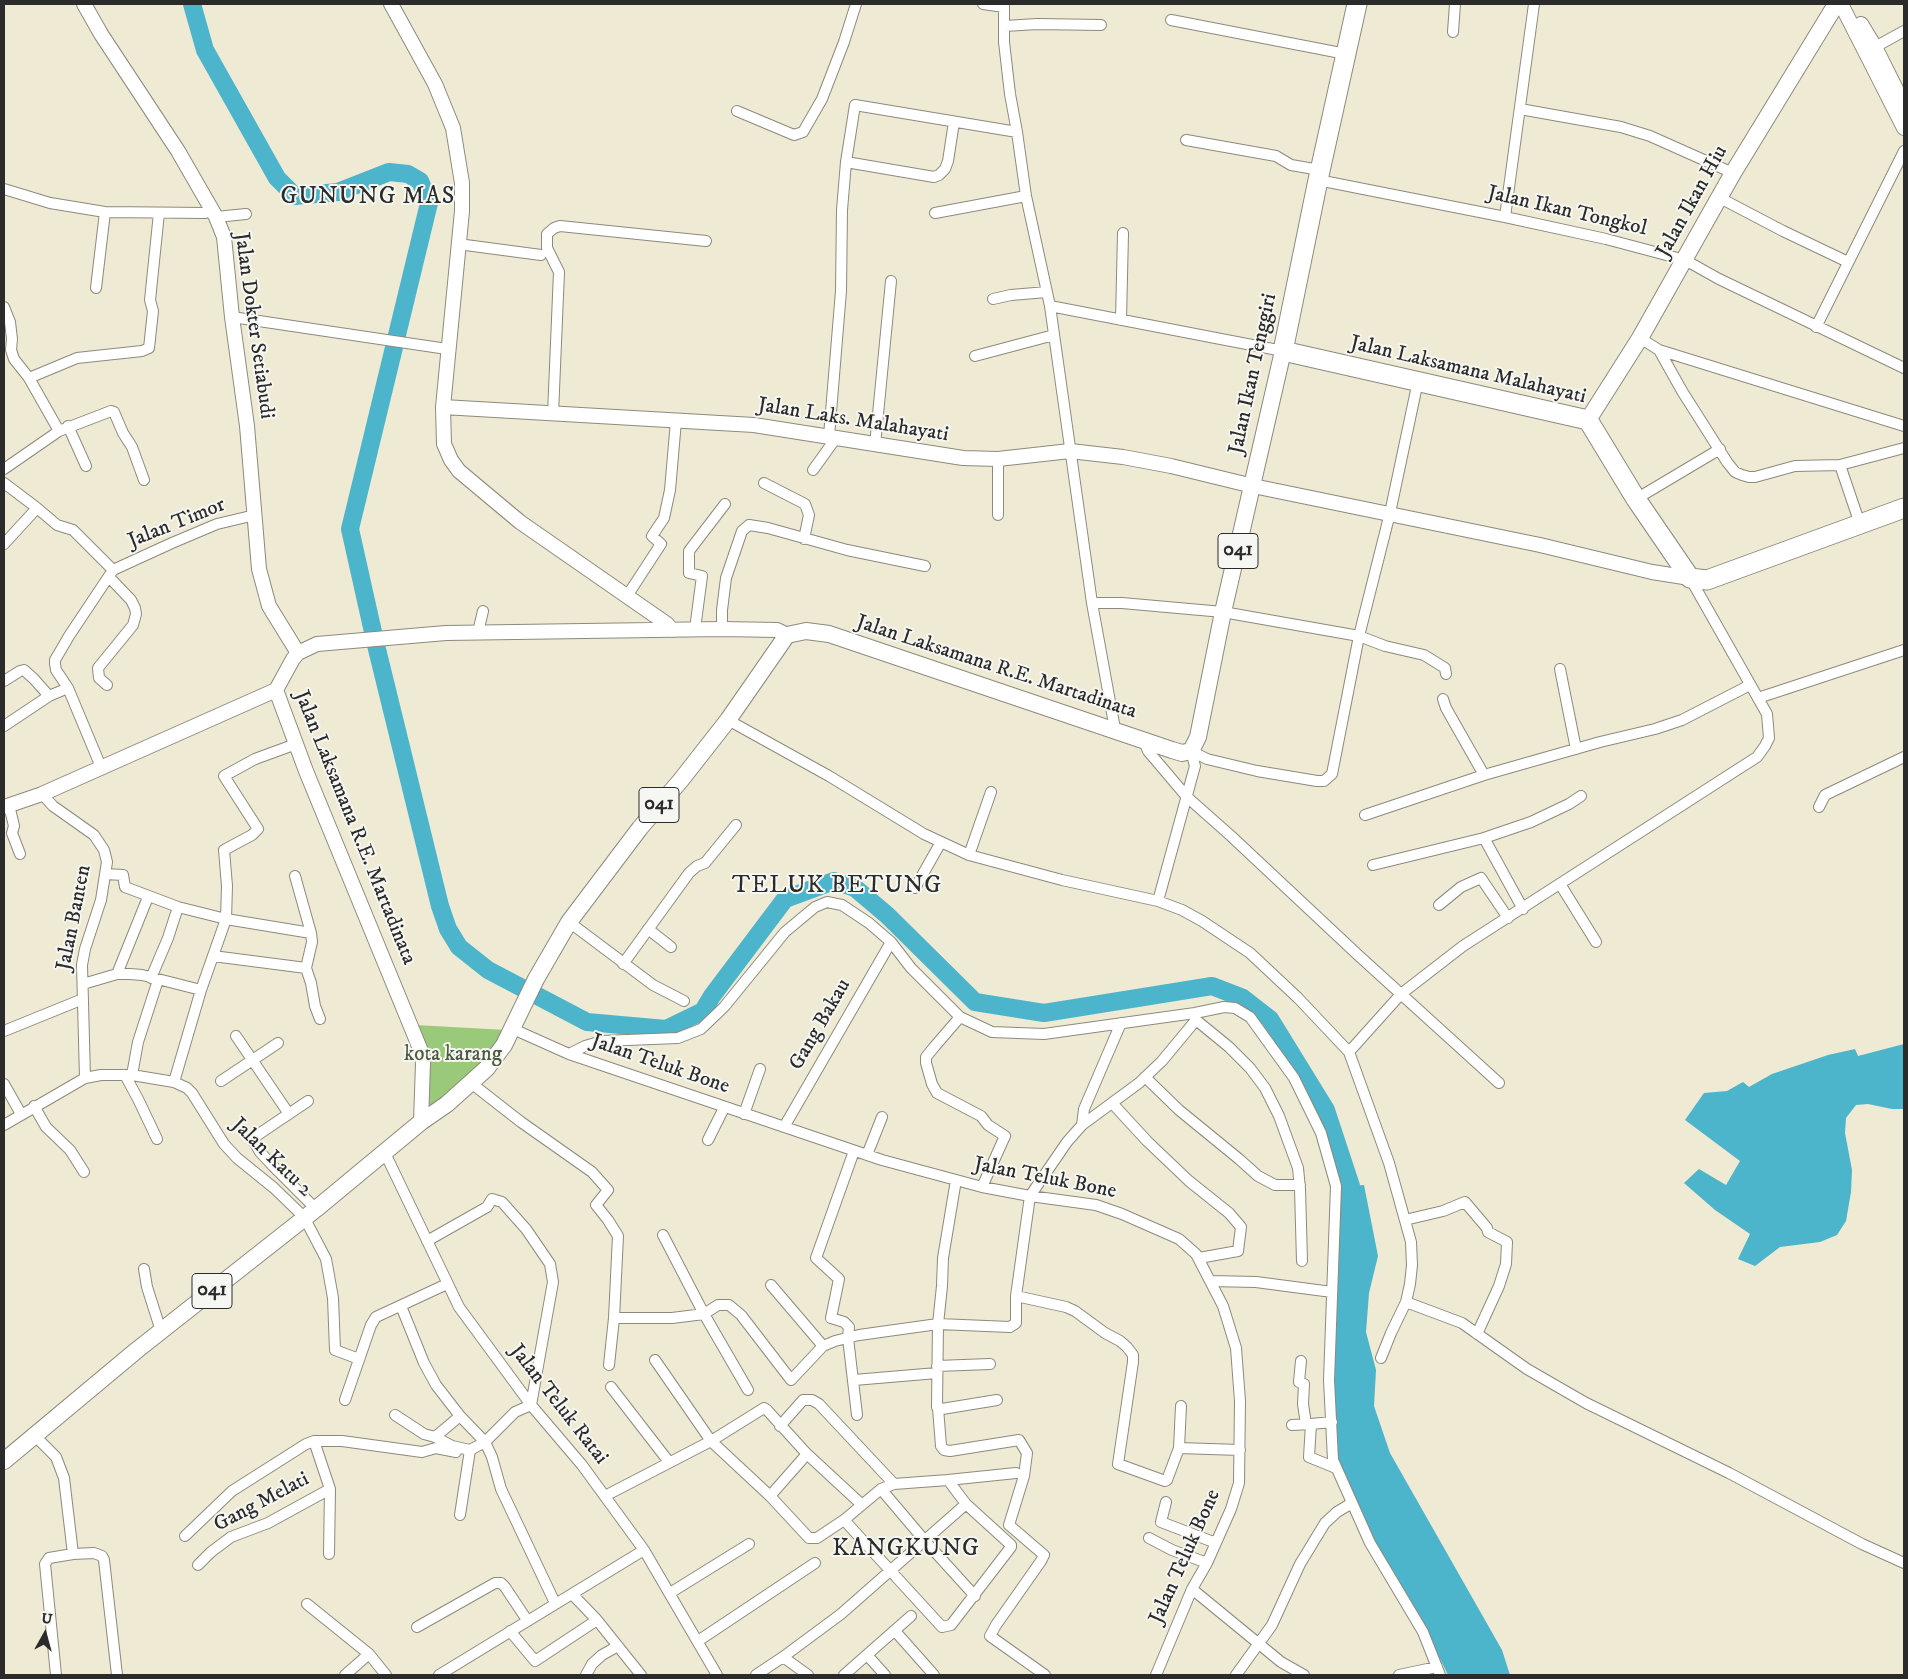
<!DOCTYPE html>
<style>
body{margin:0}
#map{position:relative;width:1908px;height:1679px;overflow:hidden;background:#eeead3;font-family:"IM FELL DW Pica",serif}
canvas{display:block}
.frame{position:absolute;inset:0;border:5px solid #2b2b2b;pointer-events:none}
.north{position:absolute;left:20px;top:1609px;width:50px;height:50px;-webkit-text-stroke:4px #f6f6f2;paint-order:stroke;rotate:7deg;font-size:14px;font-weight:700;line-height:20px;text-align:center;color:#2b2b2b}
.north::after{content:'';display:block;margin:auto;width:18px;height:22px;background:#2b2b2b;clip-path:polygon(50% 0,100% 100%,50% 72%,0 100%)}
</style>
<div id="map">
<canvas width="1908" height="1679"></canvas>
<div class="frame"></div>
<div class="north">U</div>
</div>
<script>
const context = document.querySelector('canvas').getContext('2d');
context.lineJoin = 'round';
function paint(path, color) {
  context.fillStyle = color;
  context.fill(path, 'evenodd');
}
function shape(rows) {
  const path = new Path2D();
  for (const r of rows) {
    path.moveTo(r[0], r[1]);
    for (let i = 2; i < r.length; i += 2) path.lineTo(r[i], r[i + 1]);
  }
  return path;
}
function trace(path, color, width, dash) {
  context.strokeStyle = color;
  context.lineWidth = width;
  context.lineCap = dash ? 'butt' : 'round';
  context.setLineDash(dash || []);
  context.stroke(path);
}
function drawText(font, color, halo, rows, align = 'center') {
  context.font = font + ' "IM FELL DW Pica",serif';
  context.lineWidth = 4;
  context.setLineDash([]);
  context.textBaseline = 'middle';
  context.strokeStyle = halo;
  context.fillStyle = color;
  for (const [text, x, y, turn = 0] of rows) {
    context.save();
    context.translate(x, y);
    context.rotate((+turn || 0) * Math.PI / 180);
    context.textAlign = isNaN(turn) ? turn : align;
    if (halo) context.strokeText(text, 0, 0);
    context.fillText(text, 0, 0);
    context.restore();
  }
}
paint(shape([
 [415,1025,506,1030,501,1043,428,1115]
]), '#99c979');
paint(shape([
 [1904,1044,1904,1109,1892,1109,1868,1104,1856,1105,1846,1118,1845,1133,1852,1170,1851,1192,1846,1221,1837,1235,1820,1242,1780,1247,1755,1266,1738,1259,1750,1234,1715,1210,1684,1183,1699,1169,1726,1185,1740,1161,1685,1120,1704,1093,1727,1091,1743,1082,1749,1087,1772,1074,1828,1055,1855,1049,1858,1056],
 [1364,1185,1378,1256,1369,1293,1366,1332,1376,1370,1374,1406,1390,1453,1502,1650,1510,1675,1448,1675,1430,1639,1362,1523,1333,1458,1331,1412,1338,1187]
]), '#4cb4cb');
trace(shape([
 [192,4,205,50,277,178,295,196,338,192,389,172,408,174,420,181,429,203,350,529,375,641,440,906,448,929,459,947,488,970,587,1022,666,1029,703,1011,712,996,785,899,834,881,855,888,887,915,975,1002,1044,1013,1212,986,1243,998,1270,1019,1326,1110,1351,1186]
]), '#4cb4cb', 18);
const street = shape([
 [983,4,1004,7],
 [1004,4,1004,42,1010,94,1017,132,1026,196,1050,306,1092,603,1115,729],
 [1171,20,1346,54],
 [1005,26,1037,24,1101,25],
 [1453,32,1455,4],
 [1875,47,1904,31],
 [1520,109,1621,127,1650,136,1733,173],
 [737,111,794,135,803,132,822,99,844,42,856,4],
 [1186,140,1276,156,1291,165,1320,170],
 [846,162,934,177,939,175,945,169,948,161,954,122],
 [1318,180,1505,217,1606,239,1685,260,1719,279,1904,368],
 [4,189,50,203,105,212,205,213,212,211],
 [1720,198,1783,231,1848,262],
 [935,213,1026,196],
 [216,217,246,214],
 [1505,217,1534,4],
 [458,244,541,255],
 [96,288,105,212],
 [993,299,1011,295,1047,292],
 [1050,306,1283,351],
 [4,307,10,322,12,339,11,350,14,359,29,378,59,431],
 [232,317,447,349],
 [1121,320,1123,233],
 [1816,327,1904,151],
 [1640,338,1659,350,1904,426],
 [1659,350,1682,391,1727,462,1735,472,1742,475,1749,477,1755,477,1795,466,1840,465,1904,448],
 [975,356,1054,335],
 [29,378,77,358,142,351,149,348,153,311,150,300,159,213],
 [553,414,559,272,547,248,547,234,554,228,560,226,706,241],
 [68,426,86,466],
 [829,436,841,291,842,210,846,162,855,105,1017,132],
 [875,445,891,281],
 [1840,465,1860,524],
 [4,469,59,431,111,411,114,412,123,433,132,447,144,480],
 [813,470,836,438],
 [4,483,37,508,57,525,73,530,113,570],
 [764,483,805,504,809,515,804,539],
 [1636,499,1720,449],
 [998,515,998,459],
 [4,544,37,508],
 [113,570,172,543,217,524,255,515],
 [627,596,661,544,652,536,664,518,670,490,676,421],
 [1092,603,1122,603,1223,612,1359,636,1385,646,1424,655,1445,668,1446,674],
 [695,629,702,576,689,573,689,551,725,504],
 [722,629,722,610,726,578,742,531,749,525,768,528,847,550,925,566],
 [478,632,483,611],
 [1560,669,1576,749],
 [4,681,20,671,24,670,34,679,49,696],
 [107,685,99,678,98,668,133,625,136,614,135,608,131,600,109,577],
 [1758,698,1904,650],
 [1443,699,1446,708,1484,775],
 [728,720,829,776,924,834,969,855,1062,880,1158,901,1182,910,1202,921,1250,953,1298,998,1349,1052,1389,1163,1411,1242,1412,1265,1410,1284,1406,1302,1391,1333,1381,1358],
 [4,726,49,696,68,688],
 [1143,739,1148,751,1187,797,1231,836,1358,955,1499,1083],
 [1191,751,1207,759,1257,771,1317,781,1324,781,1332,774,1359,636,1390,513,1418,381],
 [101,767,68,688,56,670,55,664,55,660,69,636,113,570],
 [42,794,53,806,94,835,104,850,107,862,101,900,85,949,82,965,85,1078],
 [9,805,14,826,12,833,20,854],
 [1819,807,1825,795,1904,757],
 [1365,815,1484,775,1600,742,1655,729,1682,720,1750,685],
 [1484,838,1523,909],
 [969,855,991,792],
 [1373,865,1484,838,1531,822,1569,804,1581,796],
 [106,874,123,875,125,887,178,907,226,919,311,933],
 [295,876,311,933,312,942,306,968],
 [1560,884,1596,942],
 [915,888,941,842],
 [1158,901,1195,766,1191,751],
 [1439,905,1461,887,1481,878,1508,918],
 [569,922,653,985,684,1001],
 [648,929,671,947],
 [213,956,306,968],
 [623,964,689,873,697,866,705,863,736,825],
 [306,968,311,983,315,1006,320,1019],
 [117,974,148,897],
 [151,978,168,938,178,907],
 [83,984,117,974,130,974,142,975,201,990],
 [960,1017,935,1046,926,1057,926,1063,932,1084,937,1093,981,1116,988,1125,1005,1136,982,1187],
 [1196,1020,1229,1047,1250,1068,1265,1088,1279,1116,1298,1168,1300,1189,1302,1261],
 [513,1029,569,1054,882,1160,982,1187,1030,1196,1096,1205,1122,1214,1179,1239,1196,1254,1223,1306,1236,1348,1240,1401,1239,1483,1231,1509,1207,1563,1192,1589,1156,1675],
 [4,1031,83,999],
 [236,1036,289,1114],
 [1349,1052,1401,994,1463,946,1757,757,1765,746,1769,738,1767,714,1690,578],
 [569,1054,585,1046,602,1041,678,1038,701,1029,724,1007,785,932,815,907,827,902,842,905,869,923,891,942,911,968,960,1017,992,1032,1044,1034,1195,1013,1224,1007,1235,1008,1250,1017,1294,1078,1321,1133,1336,1186,1329,1380,1333,1460,1370,1543,1423,1632,1440,1675],
 [125,1075,138,1099,157,1139],
 [132,1075,138,1042,158,980],
 [1145,1077,1179,1110,1239,1159,1258,1176,1275,1185,1300,1185],
 [221,1081,278,1043],
 [174,1082,201,990,226,919,227,886,224,850,252,835,258,829,224,776,255,759,296,744],
 [471,1083,521,1122,592,1172,608,1190,596,1205,608,1220,618,1236,614,1318,609,1365],
 [4,1084,21,1114],
 [308,1101,256,1136,254,1142,260,1152,273,1166,316,1209],
 [1112,1103,1147,1141,1189,1181,1229,1213,1241,1227,1238,1251,1199,1258],
 [34,1106,46,1127,70,1150,84,1172],
 [744,1114,760,1069],
 [4,1125,85,1078,101,1075,132,1075,174,1082,187,1088,192,1093,224,1144,237,1158,274,1188,304,1217,326,1259,333,1298,335,1350,359,1359],
 [1082,1125,1084,1109,1121,1023],
 [784,1127,891,942],
 [708,1140,724,1108],
 [384,1151,459,1307,531,1405,582,1465,644,1550,717,1675],
 [854,1151,816,1258,839,1279,831,1318,844,1322,849,1327,848,1338,857,1415],
 [867,1155,882,1117],
 [1405,1220,1443,1211,1465,1202,1487,1228,1488,1232,1507,1242,1506,1264,1499,1286,1477,1334],
 [663,1235,704,1314,748,1390],
 [427,1241,487,1207,492,1199,502,1202,526,1229,550,1264,553,1282,531,1405,515,1412,485,1442,470,1450,452,1446,435,1437],
 [144,1269,147,1287,161,1331],
 [1210,1281,1256,1282,1332,1292],
 [771,1285,823,1346],
 [1016,1296,1066,1307,1075,1311,1105,1333,1120,1341,1127,1347,1133,1355,1133,1362,1118,1464,1165,1481,1167,1480,1179,1448,1240,1450],
 [1406,1302,1462,1323,1527,1369,1586,1403,1729,1473,1862,1544,1904,1563],
 [401,1306,424,1363,436,1385,460,1416,485,1442,492,1457,501,1489,555,1603],
 [614,1318,672,1318,704,1314,718,1305,729,1305,741,1315,791,1380,823,1346,835,1341,859,1335,938,1324,942,1286,943,1258,956,1180],
 [655,1360,711,1441,770,1496,809,1538,817,1538,844,1520,881,1489,894,1484,948,1480,966,1504,1011,1545,1011,1547,951,1625,942,1627,844,1520],
 [1301,1361,1299,1382,1304,1384,1303,1404,1306,1424],
 [937,1366,990,1364],
 [854,1380,937,1373],
 [611,1387,669,1462],
 [345,1400,371,1325,376,1317,447,1284],
 [997,1400,942,1409,937,1407,938,1324,1010,1327,1016,1323,1016,1296,1030,1196,1067,1142,1082,1125,1139,1083,1162,1061,1196,1020,1195,1013],
 [938,1408,941,1446,944,1450,950,1451,1019,1440,1027,1453,1024,1476,1009,1525,1044,1555,1041,1561,996,1625,990,1636,1045,1675],
 [395,1415,424,1434,435,1437,460,1416],
 [1311,1424,1332,1422],
 [1292,1425,1311,1424,1309,1457,1336,1468],
 [780,1426,803,1400,812,1400,819,1404,894,1484],
 [35,1436,56,1457,64,1478,73,1554,49,1558,45,1564,56,1675],
 [314,1441,330,1489,329,1554],
 [1179,1448,1181,1406],
 [948,1480,1016,1473],
 [881,1489,925,1541,975,1596],
 [605,1496,711,1441,764,1408,767,1410,807,1454,861,1504],
 [770,1496,807,1454],
 [1166,1502,1161,1522,1216,1543],
 [460,1515,470,1450],
 [185,1536,232,1491,306,1444,314,1441,342,1441,422,1452,436,1448,456,1452],
 [1149,1538,1172,1550,1207,1563],
 [73,1554,94,1553,102,1556,104,1560,117,1675],
 [198,1565,211,1552,231,1537,268,1523,330,1489],
 [1192,1589,1281,1662,1304,1675],
 [670,1593,749,1544],
 [572,1594,597,1620,641,1675],
 [307,1604,369,1654,386,1675],
 [417,1627,495,1583,501,1583,505,1587,527,1620],
 [510,1631,535,1661,597,1620],
 [895,1631,934,1675],
 [698,1641,815,1563],
 [867,1655,885,1675],
 [783,1657,808,1675],
 [345,1675,369,1654],
 [439,1675,644,1550],
 [586,1675,592,1664,602,1655,618,1646],
 [756,1675,783,1657,841,1614,966,1504],
 [844,1675,911,1616],
 [1236,1675,1272,1625,1300,1564,1325,1523,1337,1512,1352,1503],
 [1399,1675,1437,1667]
]);
const secondary = shape([
 [84,4,101,34,178,151,216,217,224,237,232,317,247,426,259,569,269,606,298,653],
 [391,4,435,84,453,128,462,183,462,211,443,407,444,444,451,460,459,471,520,522,667,624,672,630],
 [1842,6,1904,128],
 [1861,24,1875,47,1904,105],
 [443,407,754,425,963,458,998,459,1070,451,1123,457,1171,466,1253,486,1540,545,1652,572,1690,578],
 [4,807,42,794,276,690],
 [421,1122,423,1063,421,1051,306,771,276,690,293,659,298,653,317,644,446,633,722,629,777,630,787,635]
]);
const primary = shape([
 [1588,420,1640,338,1733,173,1835,6],
 [4,1461,137,1350,316,1209,421,1122,447,1104,487,1068,504,1045,536,979,569,922,640,828,681,780,728,720,787,635,806,631,829,634,1172,750,1182,753,1191,751,1198,737,1223,612,1283,351]
]);
const highway = shape([
 [1357,4,1318,180,1283,351,1588,420,1636,499,1690,578,1707,580,1904,508]
]);
trace(street, '#8c8a7f', 12);
trace(secondary, '#8c8a7f', 16);
trace(primary, '#8c8a7f', 18);
trace(highway, '#8c8a7f', 21);
trace(street, '#fff', 10);
trace(secondary, '#fff', 14);
trace(primary, '#fff', 16);
trace(highway, '#fff', 19);
for (const [x, y, w] of [
 [1238,551,40],
 [659,805,40],
 [212,1291,40]
]) {
  const box = new Path2D();
  box.roundRect(x - w / 2, y - 17.5, w, 35, 4);
  context.fillStyle = '#f6f6f2';
  context.fill(box);
  trace(box, '#2b2b2b', 1);
}
drawText('bold 20px', '#2b2b2b', null, [
 ["041",1238,551],
 ["041",659,805],
 ["041",212,1291]
]);
drawText('21px', '#2b2b2b', '#f6f6f2', [
 ["Jalan Ikan Hiu",1693,202,-61],
 ["Jalan Ikan Tongkol",1567,212,13],
 ["Jalan Dokter Setiabudi",253,326,82],
 ["Jalan Laksamana Malahayati",1468,371,13],
 ["Jalan Ikan Tenggiri",1254,374,-78],
 ["Jalan Laks. Malahayati",853,421,9],
 ["Jalan Timor",177,524,-22],
 ["Jalan Laksamana R.E. Martadinata",996,668,18],
 ["Jalan Laksamana R.E. Martadinata",354,828,68],
 ["Jalan Banten",75,918,-79],
 ["Gang Bakau",821,1025,-60],
 ["Jalan Teluk Bone",660,1065,19],
 ["Jalan Katu 2",271,1158,44],
 ["Jalan Teluk Bone",1045,1179,11],
 ["Jalan Teluk Ratai",558,1405,52],
 ["Gang Melati",262,1503,-28],
 ["Jalan Teluk Bone",1186,1557,-66]
]);
drawText('21px', '#4c5a42', '#f6f6f2', [
 ["kota karang",453,1056]
]);
context.letterSpacing = '1px';
drawText('24px', '#2b2b2b', '#f6f6f2', [
 ["GUNUNG MAS",368,198],
 ["TELUK BETUNG",837,887],
 ["KANGKUNG",906,1550]
]);
context.letterSpacing = '0px';
</script>
